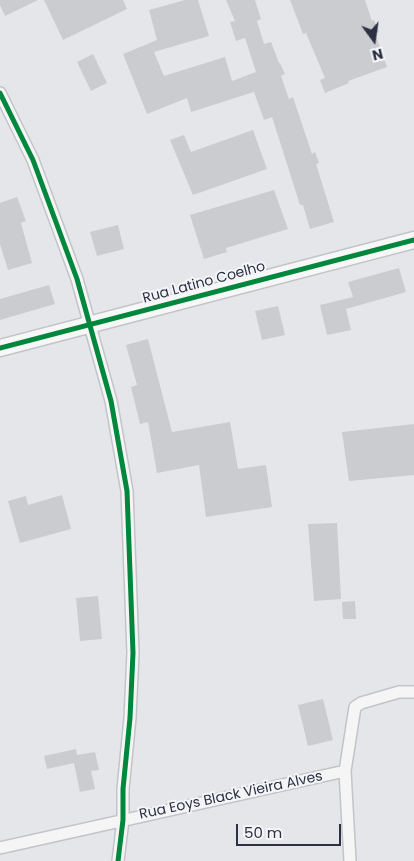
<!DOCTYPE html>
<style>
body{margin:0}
#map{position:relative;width:414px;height:861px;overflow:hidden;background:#e5e6ea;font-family:Poppins,sans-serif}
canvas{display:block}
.north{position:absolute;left:349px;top:15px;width:50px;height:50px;-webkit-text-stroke:4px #f4f5f8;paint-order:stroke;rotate:166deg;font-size:14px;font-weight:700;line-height:20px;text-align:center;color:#2d3042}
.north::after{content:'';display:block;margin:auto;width:18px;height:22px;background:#2d3042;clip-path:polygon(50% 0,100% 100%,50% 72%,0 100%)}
.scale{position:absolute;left:236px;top:824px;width:105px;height:22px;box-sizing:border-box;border:2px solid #2d3042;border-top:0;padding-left:6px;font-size:15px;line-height:18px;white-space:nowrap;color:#2d3042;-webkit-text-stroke:4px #f4f5f8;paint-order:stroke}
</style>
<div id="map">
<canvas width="414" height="861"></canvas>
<div class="north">N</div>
<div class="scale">50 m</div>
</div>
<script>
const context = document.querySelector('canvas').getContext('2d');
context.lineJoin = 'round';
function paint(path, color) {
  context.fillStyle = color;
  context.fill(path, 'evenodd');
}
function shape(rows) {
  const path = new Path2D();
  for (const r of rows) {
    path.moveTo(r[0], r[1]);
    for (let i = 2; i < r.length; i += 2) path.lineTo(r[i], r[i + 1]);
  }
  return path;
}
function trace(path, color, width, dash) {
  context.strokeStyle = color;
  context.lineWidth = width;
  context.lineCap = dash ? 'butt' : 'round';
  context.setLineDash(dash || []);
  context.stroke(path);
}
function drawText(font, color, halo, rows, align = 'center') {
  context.font = font + ' Poppins,sans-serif';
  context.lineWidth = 4;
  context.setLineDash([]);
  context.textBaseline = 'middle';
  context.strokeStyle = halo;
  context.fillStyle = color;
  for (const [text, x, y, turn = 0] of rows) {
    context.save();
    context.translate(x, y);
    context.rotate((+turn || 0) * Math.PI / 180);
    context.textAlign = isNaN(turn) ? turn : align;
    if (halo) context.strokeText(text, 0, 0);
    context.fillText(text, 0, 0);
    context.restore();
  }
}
paint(shape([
 [0,0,38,0,5,16,0,5],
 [44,0,123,0,127,9,63,40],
 [185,0,198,0,209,36,154,52,164,76,225,57,232,81,256,72,245,38,236,41,230,22,235,21,226,0,255,0,261,19,257,21,264,44,271,42,279,63,280,63,285,74,281,76,289,99,293,97,312,154,315,152,319,163,316,164,334,222,310,229,303,205,300,205,272,117,264,120,254,92,191,112,187,98,147,114,123,54,157,40,149,10],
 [290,0,365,0,372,21,374,20,379,32,375,33,387,67,348,81,349,83,325,93,320,80,325,78,306,33,303,34],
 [93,54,107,83,91,91,77,62],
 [253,130,267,169,193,195,170,140,184,135,191,152],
 [274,190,288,229,226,248,227,252,204,259,190,215],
 [17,197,26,221,21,223,32,263,8,270,0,244,0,203],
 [118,225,124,249,97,256,90,232],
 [399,268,406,292,346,309,351,330,327,335,320,305,353,297,348,282],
 [49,285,55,304,0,320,0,299],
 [278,306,285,335,262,340,255,311],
 [148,339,172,432,230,422,238,469,266,465,272,507,206,517,199,465,157,473,148,422,140,424,131,387,137,385,126,345],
 [414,424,414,475,349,481,342,432],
 [62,495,71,529,20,543,8,501,26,496,28,505],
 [337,523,341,599,314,601,308,524],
 [98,596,102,639,80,641,76,598],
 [355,601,356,619,343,619,342,602],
 [323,699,333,740,308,746,298,705],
 [76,749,77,755,95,752,99,770,91,771,95,789,80,792,74,763,47,769,44,756]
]), '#cbccd0');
const street = shape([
 [0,93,33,160,77,279,111,401,127,491,133,653,130,718,123,789,123,820,118,861],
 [0,848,345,771],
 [350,861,345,771,355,707,361,703,399,692,414,692]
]);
const secondary = shape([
 [0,348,414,240]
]);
trace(street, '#c3c4c8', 14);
trace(secondary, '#c3c4c8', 19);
trace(street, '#f5f5f6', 11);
trace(secondary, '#f7f7f8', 16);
trace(shape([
 [0,93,33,160,77,279,111,401,127,491,133,653,130,718,123,789,123,820,118,861],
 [0,348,414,240]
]), '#00873e', 5);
drawText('14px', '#2d3042', '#f4f5f8', [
 ["Rua Latino Coelho",204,283,-15],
 ["Rua Eoys Black Vieira Alves",231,796,-12]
]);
</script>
